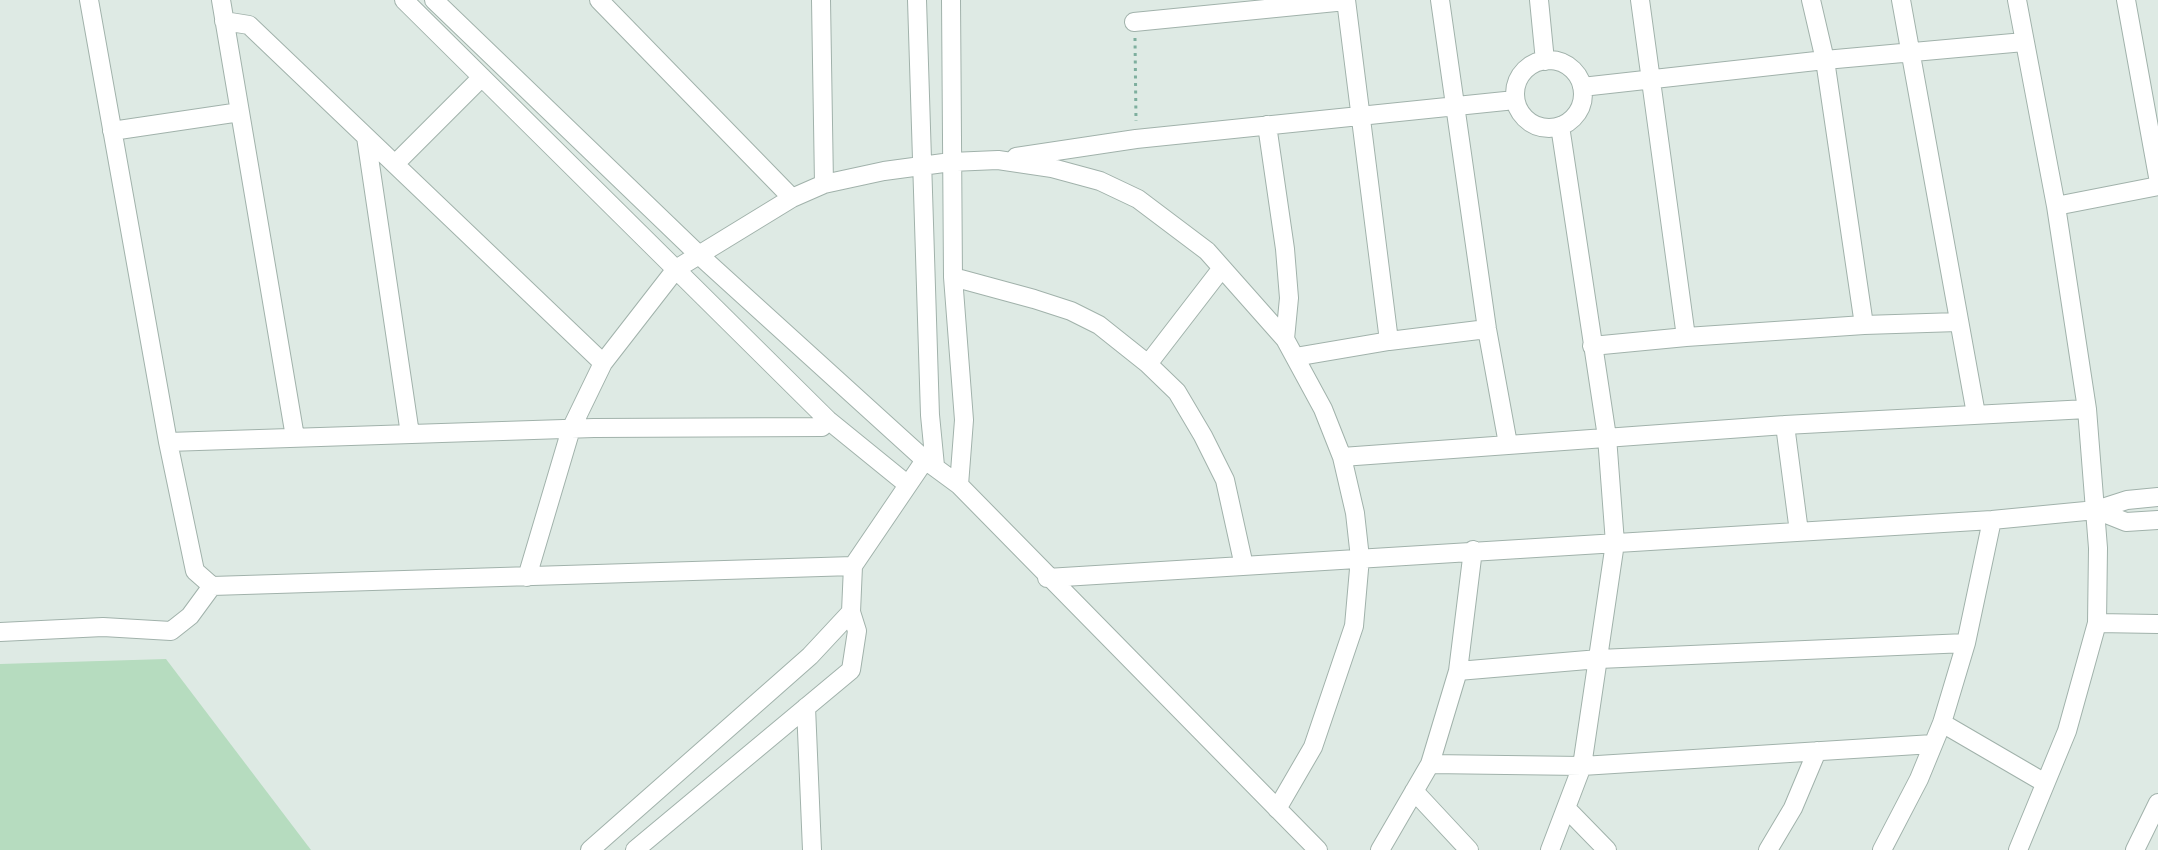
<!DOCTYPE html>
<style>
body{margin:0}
canvas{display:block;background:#deeae4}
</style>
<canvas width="2158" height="850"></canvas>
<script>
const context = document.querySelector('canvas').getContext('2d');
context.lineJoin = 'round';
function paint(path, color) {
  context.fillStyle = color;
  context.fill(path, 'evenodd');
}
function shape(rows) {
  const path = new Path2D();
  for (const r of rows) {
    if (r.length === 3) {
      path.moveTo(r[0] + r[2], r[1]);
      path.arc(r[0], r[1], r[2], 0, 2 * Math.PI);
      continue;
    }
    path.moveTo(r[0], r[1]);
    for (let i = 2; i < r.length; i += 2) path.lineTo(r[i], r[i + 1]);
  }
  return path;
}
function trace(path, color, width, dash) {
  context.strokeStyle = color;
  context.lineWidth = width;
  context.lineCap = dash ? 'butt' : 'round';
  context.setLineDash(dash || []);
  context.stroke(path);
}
paint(shape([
 [166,659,311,850,0,850,0,664]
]), '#b6dcbf');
const minor = shape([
 [89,0,168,442,195,571,212,586,853,566,925,460],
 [221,0,295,437],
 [404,0,828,420,908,485],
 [434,0,698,254,925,460,959,485,1318,850],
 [599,0,792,198],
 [821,0,824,184],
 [917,0,930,415,935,466],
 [951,0,953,277,964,420,959,485],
 [1346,0,1389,341],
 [1440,0,1487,329,1508,444],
 [1539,0,1545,61],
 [1640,0,1686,337],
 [1811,0,1825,60,1864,325],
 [1901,0,1976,414],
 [2017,0,2056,206,2087,409,2098,548,2097,623,2067,731,2018,850],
 [2126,0,2158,177],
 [224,21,249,25,603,363,676,269,792,198,824,184,884,171,951,162,998,160,1052,168,1100,181,1138,199,1207,251,1285,339,1323,409,1342,457,1355,513,1360,558,1354,626,1313,747,1277,809],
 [1134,22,1346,1],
 [1549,94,34],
 [1582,87,1825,60,2024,42],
 [1267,125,1285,249,1289,298,1285,339],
 [112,131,240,112],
 [366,137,410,434],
 [1016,157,1136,139,1515,100],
 [395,164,482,77],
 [2056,206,2158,186],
 [953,277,1034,299,1071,311,1099,325,1148,364,1177,392,1203,436,1225,480,1244,566],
 [1592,346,1686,337,1864,325,1958,322],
 [1295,357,1389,341,1487,329],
 [1148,364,1222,268],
 [1785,425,1799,532],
 [168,442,594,428,822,427,828,420],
 [1342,457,1785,425,2087,409],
 [2096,510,2126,522,2158,520],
 [527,577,571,429,603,363],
 [1047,578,1992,520,2096,510,2127,500,2158,497],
 [2097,623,2158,624],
 [0,632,103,627,171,631,190,616,212,586],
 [1458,671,1599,659,1966,643],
 [806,707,812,850],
 [1942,723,2045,783],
 [1430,764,1582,766,1933,744],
 [1414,791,1469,850],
 [1567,809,1607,850],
 [590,850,810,656,851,612],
 [635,850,851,670,857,631,851,612,853,566],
 [1380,850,1430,764,1458,671,1473,550],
 [1550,850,1582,766,1615,543,1607,437,1560,126],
 [1768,850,1793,808,1817,751],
 [1882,850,1919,779,1942,723,1966,643,1992,520],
 [2135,850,2158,803]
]);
trace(minor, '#a1b2ab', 20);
trace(shape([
 [1135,38,1136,121]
]), '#7eaf9e', 3, [3, 4.5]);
trace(minor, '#fff', 18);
</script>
